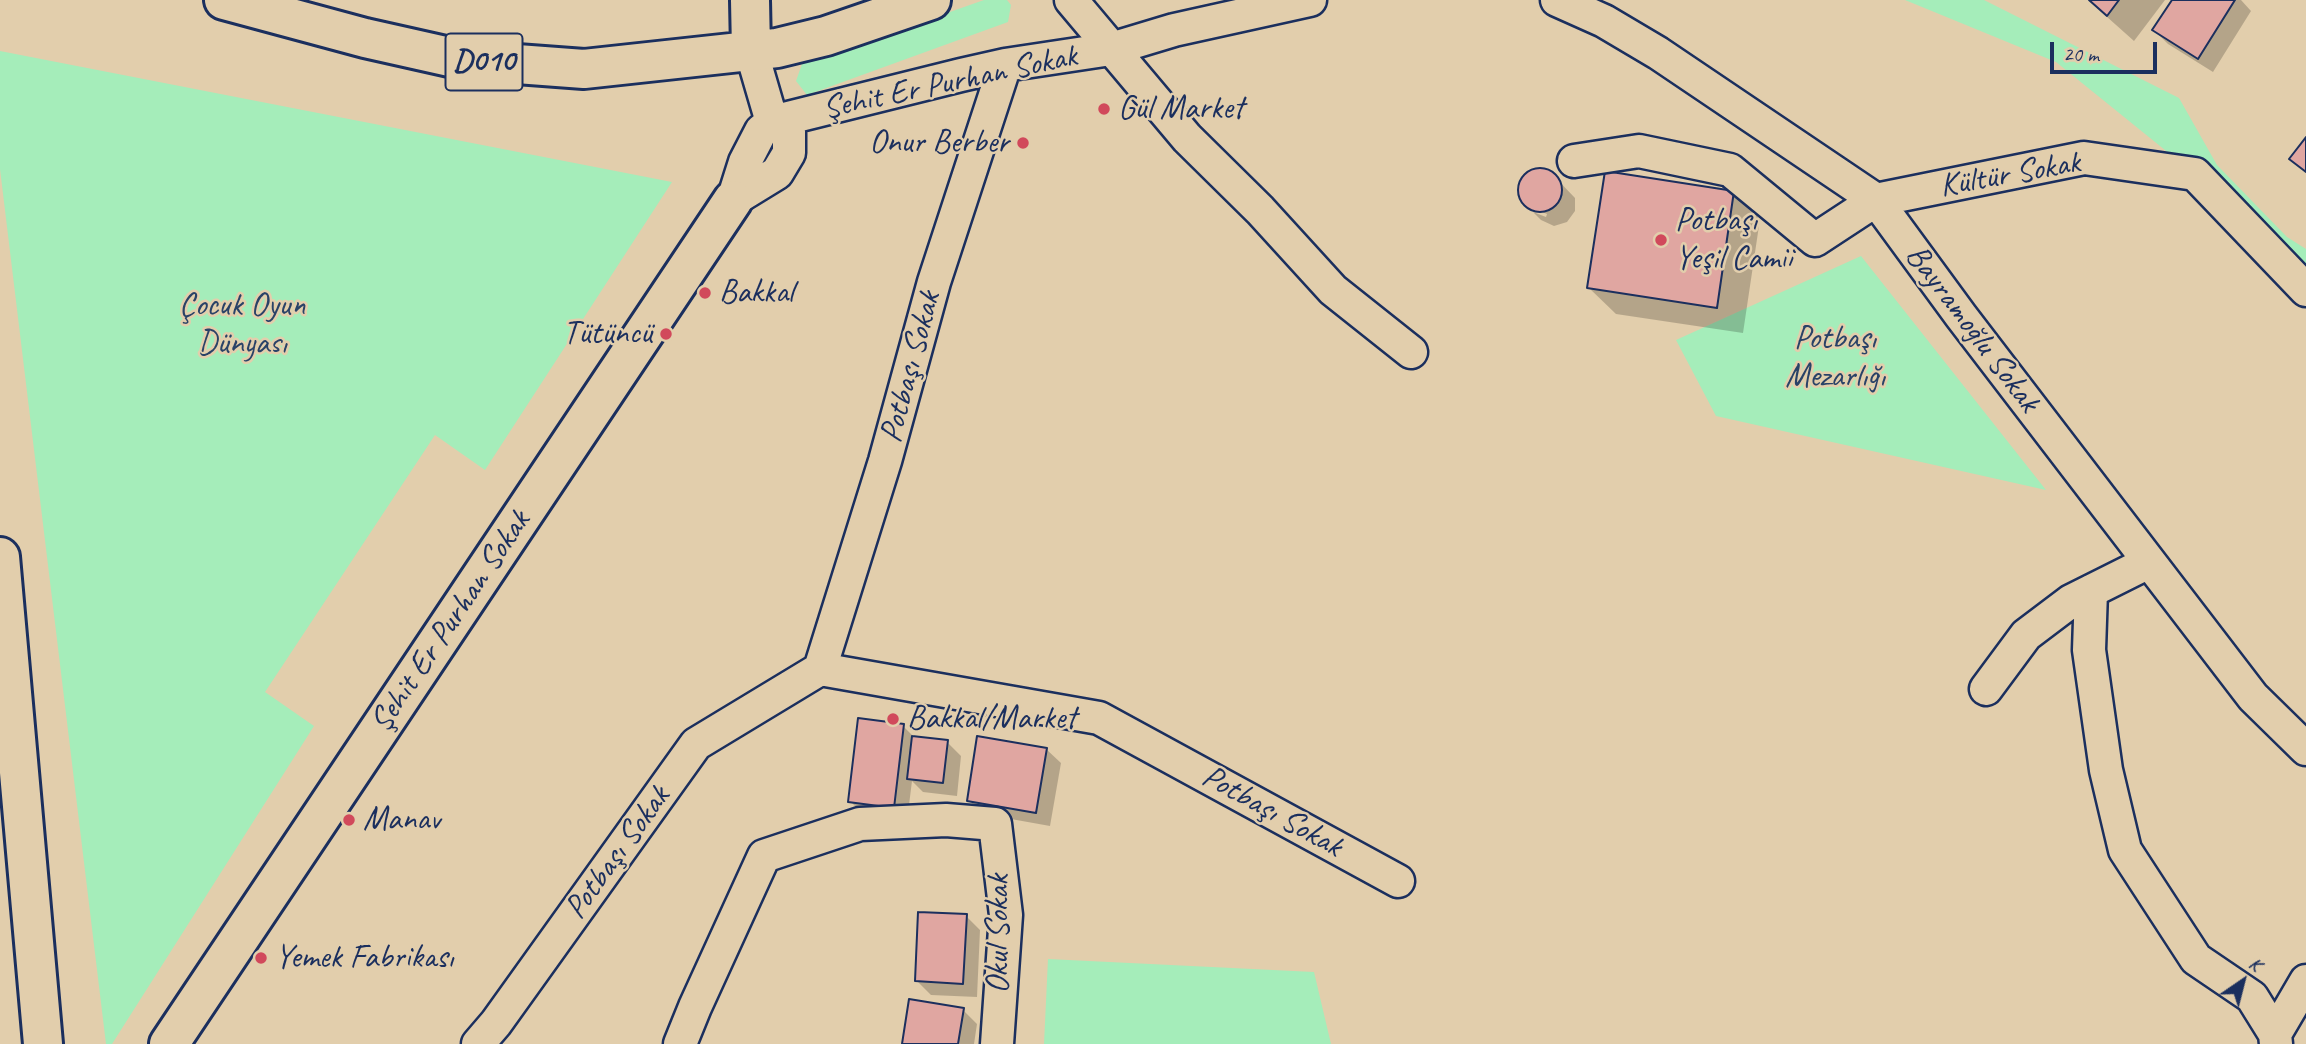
<!DOCTYPE html>
<meta charset="utf-8">
<style>
body{margin:0}
#map{position:relative;width:2306px;height:1044px;overflow:hidden;background:#e2ceac;font-family:Caveat,sans-serif}
canvas{display:block}
.north{position:absolute;left:2208px;top:946px;width:70px;height:70px;-webkit-text-stroke:5px #e2ceac;paint-order:stroke;rotate:35deg;font-size:19px;font-weight:700;line-height:28px;text-align:center;color:#1b2f5e}
.north::after{content:'';display:block;margin:auto;width:24px;height:32px;background:#1b2f5e;clip-path:polygon(50% 0,100% 100%,50% 72%,0 100%)}
.scale{position:absolute;left:2050px;top:42px;width:107px;height:32px;box-sizing:border-box;border:4px solid #1b2f5e;border-top:0;padding-left:9px;font-size:21px;line-height:24px;white-space:nowrap;color:#1b2f5e;-webkit-text-stroke:5px #e2ceac;paint-order:stroke}
</style>
<div id="map">
<canvas width="2306" height="1044"></canvas>
<div class="north">K</div>
<div class="scale">20 m</div>
</div>
<script>
const context = document.querySelector('canvas').getContext('2d');
context.lineJoin = 'round';
function paint(path, color) {
  context.fillStyle = color;
  context.fill(path, 'evenodd');
}
function shape(rows) {
  const path = new Path2D();
  for (const r of rows) {
    if (r.length === 3) {
      path.moveTo(r[0] + r[2], r[1]);
      path.arc(r[0], r[1], r[2], 0, 2 * Math.PI);
      continue;
    }
    path.moveTo(r[0], r[1]);
    for (let i = 2; i < r.length; i += 2) path.lineTo(r[i], r[i + 1]);
  }
  return path;
}
function trace(path, color, width, dash) {
  context.strokeStyle = color;
  context.lineWidth = width;
  context.lineCap = dash ? 'butt' : 'round';
  context.setLineDash(dash || []);
  context.stroke(path);
}
function drawText(font, color, halo, rows, align = 'center') {
  context.font = font + ' Caveat,sans-serif';
  context.lineWidth = 5;
  context.setLineDash([]);
  context.textBaseline = 'middle';
  context.strokeStyle = halo;
  context.fillStyle = color;
  for (const [text, x, y, turn = 0] of rows) {
    context.save();
    context.translate(x, y);
    context.rotate((+turn || 0) * Math.PI / 180);
    context.textAlign = isNaN(turn) ? turn : align;
    if (halo) context.strokeText(text, 0, 0);
    context.fillText(text, 0, 0);
    context.restore();
  }
}
paint(shape([
 [984,0,1007,0,1011,5,1008,22,807,95,796,81,802,64],
 [1905,0,1984,0,2179,98,2217,165,2287,237,2306,249,2306,264,2056,62],
 [0,51,672,182,485,470,435,435,265,692,314,726,112,1044,106,1044,0,169],
 [1861,256,2046,490,1716,416,1676,340],
 [1048,959,1314,972,1331,1044,1044,1044]
]), '#a5edba');
paint(shape([
 [2088,0,2165,0,2134,41],
 [2174,0,2241,0,2251,11,2213,72,2168,44,2154,30],
 [1538,170,1551,173,1575,198,1575,211,1567,222,1554,226,1541,220,1533,212,1546,217,1547,214,1533,208,1533,211,1527,205,1520,193,1522,180,1526,175],
 [1733,193,1760,219,1743,333,1616,314,1589,288],
 [903,726,915,738,947,742,961,756,957,796,923,792,912,781,907,821,864,815,850,801],
 [1046,749,1061,763,1050,826,983,814,968,800],
 [966,916,980,930,977,997,931,995,917,981],
 [963,1010,977,1024,974,1044,904,1044]
]), '#0003');
const building = shape([
 [2089,0,2119,0,2107,16,2089,0],
 [2172,0,2235,0,2198,59,2152,30,2172,0],
 [2306,137,2306,172,2289,159,2306,137],
 [1540,190,22],
 [1605,171,1734,191,1717,308,1587,288,1605,171],
 [858,718,904,724,894,808,848,802,858,718],
 [912,736,948,740,943,783,907,779,912,736],
 [977,736,1047,748,1036,813,967,801,977,736],
 [918,912,967,914,963,984,915,981,918,912],
 [909,999,964,1008,958,1044,902,1044,909,999]
]);
paint(building, '#e0a6a1');
trace(building, '#1b2f5e', 2);
const street = shape([
 [1071,0,1187,138,1260,210,1333,290,1411,352],
 [1557,0,1604,21,1658,53,1876,200,1961,316,2253,697,2306,749],
 [751,50,772,122],
 [1574,161,1639,151,1730,170,1815,240,1876,200,2084,158,2195,174,2306,290],
 [733,200,745,162,761,131,772,122,961,75,1005,65,1111,49,1174,30,1310,0],
 [733,200,777,173,789,153,789,118],
 [2091,591,2089,650,2106,770,2125,850,2196,959,2252,997,2275,1034,2276,1044],
 [820,669,885,461,934,282,1005,65],
 [1986,689,2026,635,2071,601,2149,562],
 [2275,1034,2306,981],
 [478,1044,496,1023,696,744,820,669,1099,718,1398,881],
 [680,1044,695,1007,764,856,860,824,946,820,995,824,1006,915,997,1044]
]);
const secondary = shape([
 [0,557,43,1044],
 [169,1044,733,200]
]);
const highway = shape([
 [224,0,365,38,463,60,584,69,777,48,826,36,931,0],
 [750,0,751,50]
]);
trace(street, '#1b2f5e', 37);
trace(secondary, '#1b2f5e', 44);
trace(highway, '#1b2f5e', 44);
trace(street, '#e2ceac', 32);
trace(secondary, '#e2ceac', 38);
trace(highway, '#e2ceac', 38);
for (const [x, y, r, color] of [
 [1104,109,7,"#d1495b"],
 [1023,143,7,"#d1495b"],
 [1661,240,7,"#d1495b"],
 [705,293,7,"#d1495b"],
 [666,334,7,"#d1495b"],
 [893,719,7,"#d1495b"],
 [349,820,7,"#d1495b"],
 [261,958,7,"#d1495b"]
]) {
  const dot = new Path2D();
  dot.arc(x, y, r, 0, 2 * Math.PI);
  context.fillStyle = color;
  context.fill(dot);
  trace(dot, '#e2ceac', 2.5);
}
for (const [x, y, w] of [
 [484,62,77]
]) {
  const box = new Path2D();
  box.roundRect(x - w / 2, y - 28.5, w, 57, 5);
  context.fillStyle = '#e2ceac';
  context.fill(box);
  trace(box, '#1b2f5e', 2);
}
drawText('bold 32px', '#1b2f5e', null, [
 ["D010",484,62]
]);
drawText('33px', '#1b2f5e', '#e2ceac', [
 ["Şehit Er Purhan Sokak",950,83,-12],
 ["Kültür Sokak",2010,175,-10],
 ["Bayramoğlu Sokak",1972,329,53],
 ["Potbaşı Sokak",911,367,-75],
 ["Şehit Er Purhan Sokak",451,622,-56],
 ["Potbaşı Sokak",1272,812,29],
 ["Potbaşı Sokak",618,853,-54],
 ["Okul Sokak",999,934,-90]
]);
drawText('33px', '#1b2f5e', '#e2ceac', [
 ["Gül Market",1118,109],
 ["Onur Berber",1009,143,"right"],
 ["Potbaşı",1675,221],
 ["Yeşil Camii",1675,259],
 ["Bakkal",719,293],
 ["Tütüncü",652,334,"right"],
 ["Bakkal/Market",907,719],
 ["Manav",363,820],
 ["Yemek Fabrikası",275,958]
], 'left');
drawText('33px', '#294267', '#e2ceac', [
 ["Çocuk Oyun",242,306],
 ["Dünyası",242,344],
 ["Potbaşı",1835,339],
 ["Mezarlığı",1835,377]
]);
</script>
